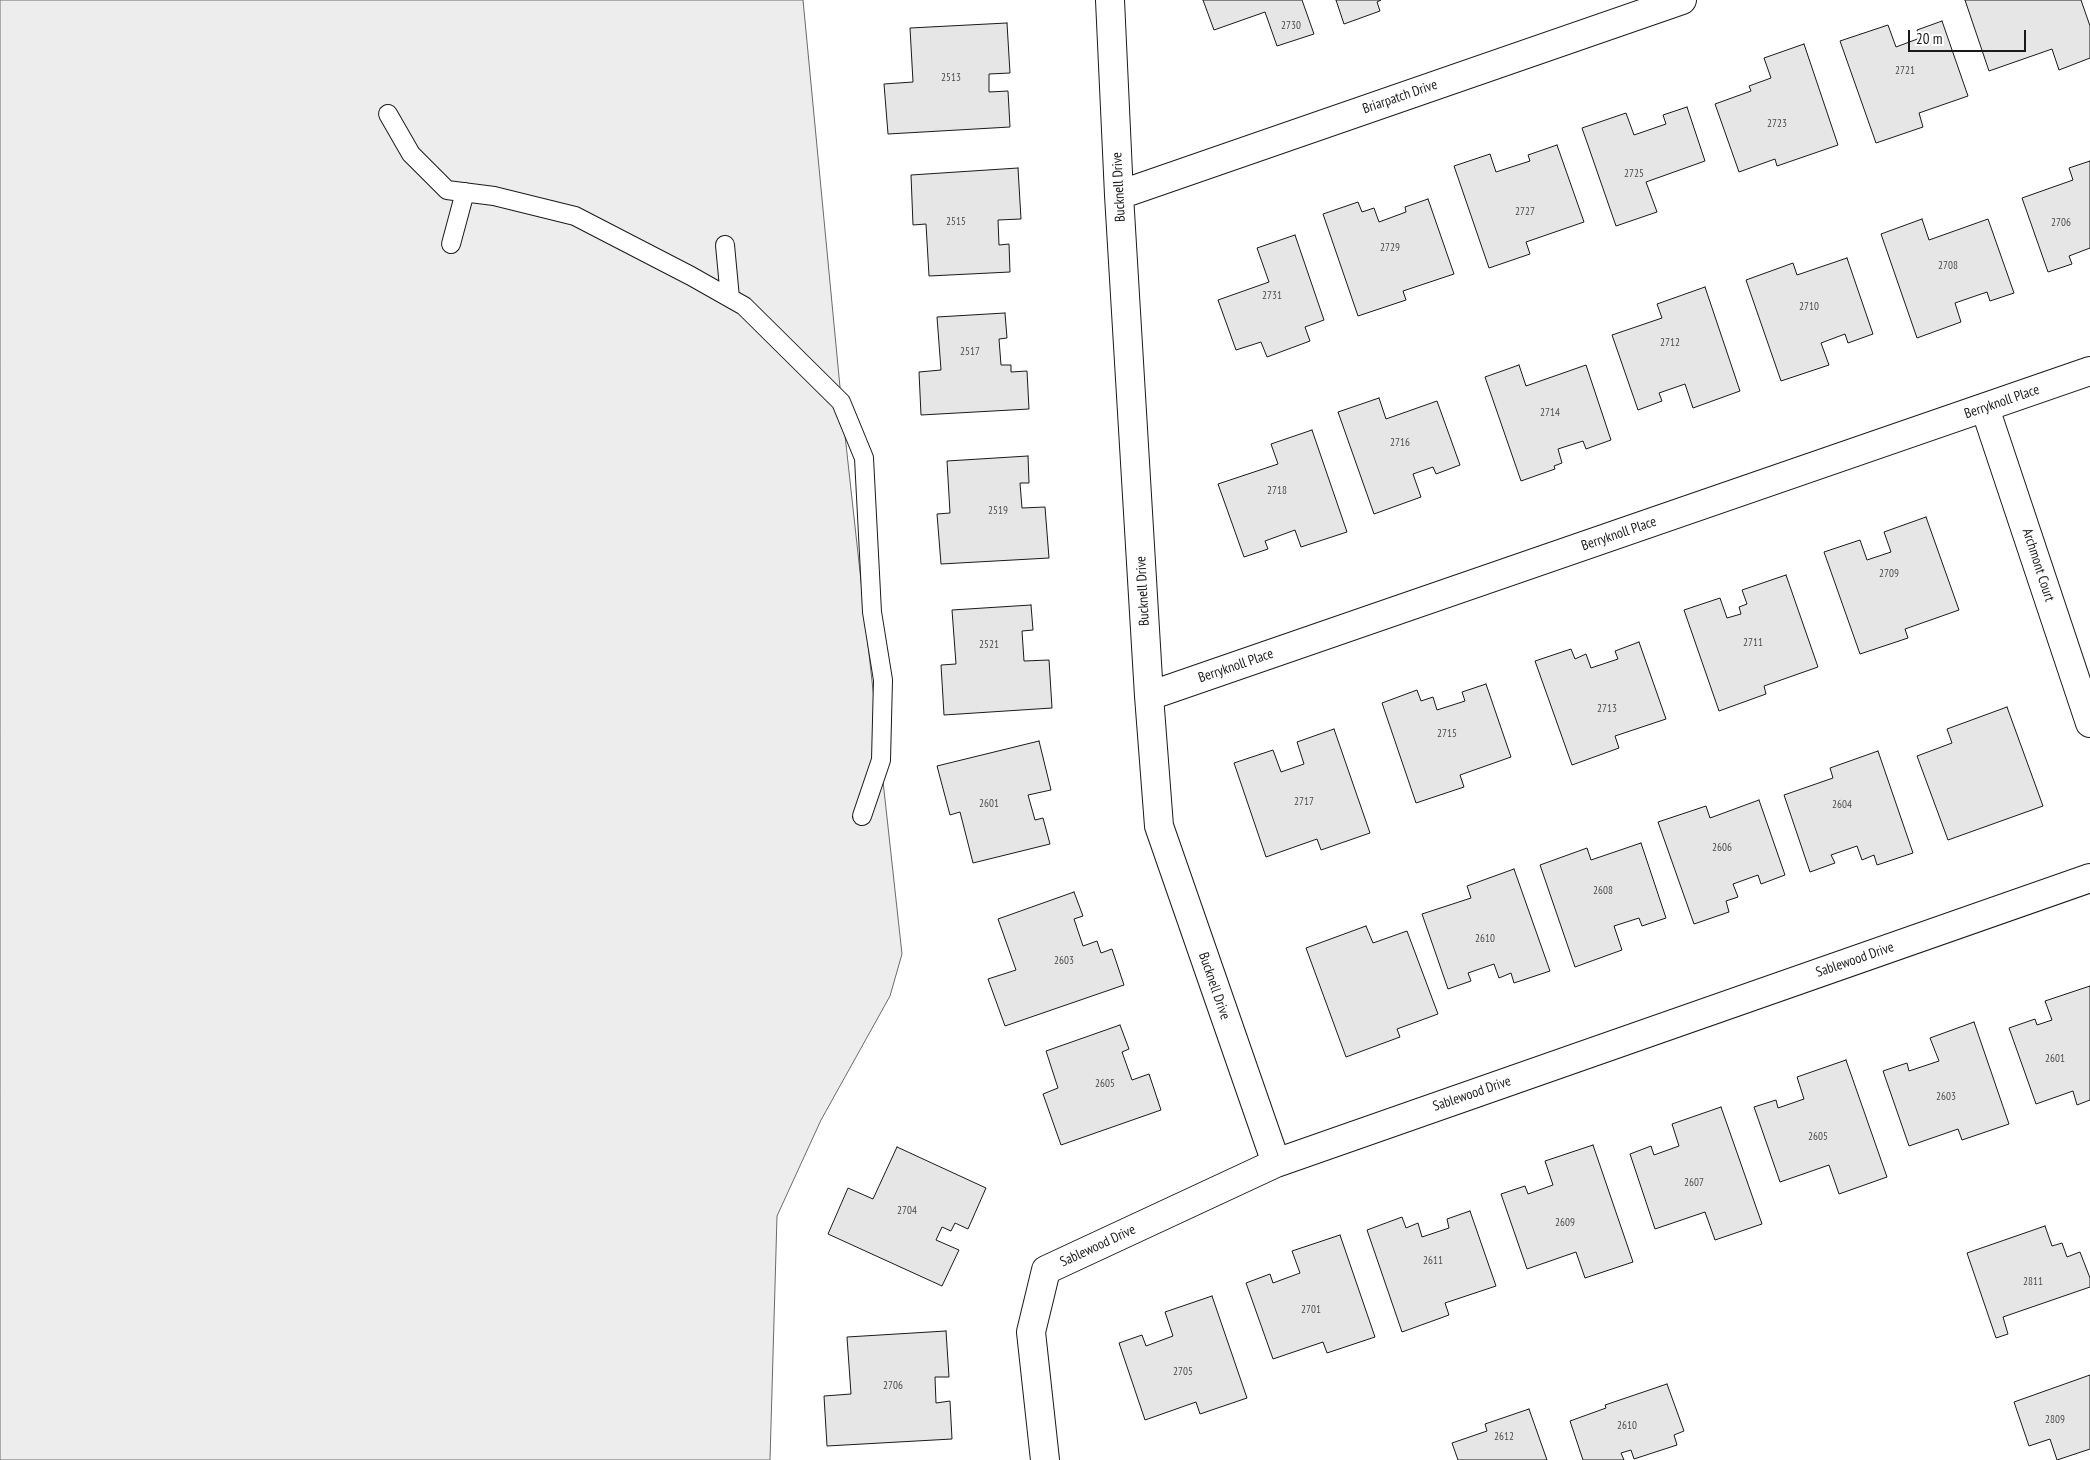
<!DOCTYPE html>
<style>
body{margin:0}
#map{position:relative;width:2090px;height:1460px;overflow:hidden;background:#fff;font-family:"PT Sans Narrow",sans-serif}
canvas{display:block}
.scale{position:absolute;left:1908px;top:30px;width:118px;height:22px;box-sizing:border-box;border:2px solid #1a1a1a;border-top:0;padding-left:6px;font-size:15px;line-height:18px;white-space:nowrap;color:#1a1a1a;-webkit-text-stroke:4px #fff;paint-order:stroke}
</style>
<div id="map">
<canvas width="2090" height="1460"></canvas>
<div class="scale">20 m</div>
</div>
<script>
const context = document.querySelector('canvas').getContext('2d');
context.lineJoin = 'round';
function paint(path, color) {
  context.fillStyle = color;
  context.fill(path, 'evenodd');
}
function shape(rows) {
  const path = new Path2D();
  for (const r of rows) {
    path.moveTo(r[0], r[1]);
    for (let i = 2; i < r.length; i += 2) path.lineTo(r[i], r[i + 1]);
  }
  return path;
}
function trace(path, color, width, dash) {
  context.strokeStyle = color;
  context.lineWidth = width;
  context.lineCap = dash ? 'butt' : 'round';
  context.setLineDash(dash || []);
  context.stroke(path);
}
function drawText(font, color, halo, rows, align = 'center') {
  context.font = font + ' "PT Sans Narrow",sans-serif';
  context.lineWidth = 4;
  context.setLineDash([]);
  context.textBaseline = 'middle';
  context.strokeStyle = halo;
  context.fillStyle = color;
  for (const [text, x, y, turn = 0] of rows) {
    context.save();
    context.translate(x, y);
    context.rotate((+turn || 0) * Math.PI / 180);
    context.textAlign = isNaN(turn) ? turn : align;
    if (halo) context.strokeText(text, 0, 0);
    context.fillText(text, 0, 0);
    context.restore();
  }
}
const built = shape([
 [0,0,803,0,842,408,902,954,890,996,821,1120,777,1216,770,1460,0,1460,0,0]
]);
paint(built, '#ededed');
trace(built, '#6a6a6a', 1);
const building = shape([
 [1203,0,1302,0,1314,34,1277,46,1265,12,1214,30,1203,0],
 [1336,0,1381,0,1377,2,1380,11,1344,24,1336,0],
 [1965,0,2081,0,2090,26,2090,58,2059,70,2052,49,1989,71,1965,0],
 [1942,21,1968,96,1919,113,1923,127,1876,143,1840,41,1888,25,1896,47,1920,38,1917,30,1942,21],
 [1007,23,1010,73,989,74,989,92,1008,91,1010,127,888,134,884,84,913,82,910,28,1007,23],
 [1804,44,1838,145,1777,166,1775,159,1739,172,1715,104,1751,91,1749,86,1771,78,1764,58,1804,44],
 [1687,107,1705,161,1646,182,1657,212,1616,226,1582,128,1626,113,1634,135,1666,124,1663,115,1687,107],
 [1557,145,1584,222,1526,242,1530,254,1489,268,1454,166,1490,154,1496,172,1530,161,1528,155,1557,145],
 [2090,161,2090,248,2069,256,2072,264,2048,272,2022,198,2073,180,2069,168,2090,161],
 [1018,168,1021,219,998,220,999,245,1009,244,1010,272,929,276,926,224,913,225,911,175,1018,168],
 [1428,199,1454,274,1403,291,1406,300,1358,316,1323,214,1358,202,1362,212,1374,208,1379,222,1406,212,1405,207,1428,199],
 [1922,219,1929,240,1988,219,2014,293,1990,301,1987,292,1955,303,1961,322,1917,338,1881,234,1922,219],
 [1295,235,1324,320,1305,327,1310,341,1267,357,1261,342,1236,350,1218,300,1269,282,1257,248,1295,235],
 [1847,258,1873,334,1848,343,1845,334,1821,343,1829,365,1781,381,1746,280,1793,263,1797,275,1847,258],
 [1705,287,1740,391,1693,408,1685,384,1659,393,1662,401,1638,410,1612,335,1662,318,1657,304,1705,287],
 [1005,313,1007,338,999,339,1001,365,1011,365,1011,372,1027,371,1029,409,921,415,919,372,941,370,937,317,1005,313],
 [1519,365,1526,386,1586,365,1611,440,1586,449,1583,441,1558,449,1562,463,1554,466,1555,469,1521,481,1485,377,1519,365],
 [1379,398,1386,419,1437,401,1460,465,1436,474,1433,467,1413,474,1421,497,1374,514,1338,412,1379,398],
 [1312,430,1347,532,1301,547,1295,530,1265,541,1268,549,1244,557,1218,484,1278,464,1271,444,1312,430],
 [1028,456,1029,483,1020,483,1022,508,1045,507,1049,558,941,564,937,514,950,513,947,461,1028,456],
 [1926,517,1959,610,1905,629,1908,638,1860,654,1824,552,1860,540,1867,560,1891,552,1884,532,1926,517],
 [1786,575,1818,667,1764,686,1766,694,1719,711,1684,610,1720,598,1727,618,1741,614,1739,607,1747,604,1742,590,1786,575],
 [1031,605,1033,630,1022,631,1024,661,1049,660,1052,708,944,715,941,665,956,664,952,610,1031,605],
 [1639,642,1666,719,1615,736,1619,748,1572,765,1535,661,1571,649,1575,659,1586,654,1591,668,1618,659,1615,651,1639,642],
 [1486,684,1511,757,1460,775,1464,787,1416,803,1382,703,1417,690,1421,701,1433,697,1437,710,1465,701,1462,692,1486,684],
 [2007,707,2043,806,1948,840,1917,756,1952,743,1947,729,2007,707],
 [1334,729,1370,833,1321,850,1317,839,1266,857,1234,763,1273,750,1281,772,1304,764,1297,742,1334,729],
 [1039,741,1051,790,1028,795,1035,820,1043,818,1050,844,973,863,960,812,950,815,937,766,1039,741],
 [1878,751,1913,853,1877,865,1874,855,1862,860,1857,846,1831,855,1835,863,1810,872,1784,795,1833,778,1830,768,1878,751],
 [1759,800,1785,875,1761,884,1758,875,1733,884,1738,897,1726,901,1729,912,1694,924,1658,822,1706,806,1710,818,1759,800],
 [1641,843,1666,918,1642,926,1639,918,1614,926,1622,950,1575,967,1540,865,1587,848,1591,860,1641,843],
 [1514,869,1550,971,1514,983,1511,973,1499,978,1494,964,1468,973,1471,981,1448,989,1422,914,1471,898,1467,886,1514,869],
 [1074,892,1083,916,1074,919,1083,946,1097,941,1101,953,1112,949,1124,985,1005,1026,988,979,1016,970,998,919,1074,892],
 [1366,926,1373,943,1407,931,1438,1014,1397,1029,1400,1037,1346,1057,1306,948,1366,926],
 [2090,986,2090,1100,2077,1105,2073,1091,2036,1104,2009,1028,2035,1019,2037,1025,2052,1020,2045,1001,2090,986],
 [1974,1022,2009,1124,1962,1140,1958,1129,1909,1146,1883,1071,1907,1063,1909,1071,1939,1061,1930,1038,1974,1022],
 [1120,1025,1129,1049,1122,1052,1132,1080,1149,1074,1161,1110,1061,1145,1043,1094,1058,1088,1046,1051,1120,1025],
 [1846,1060,1887,1177,1839,1194,1829,1165,1780,1182,1754,1107,1776,1100,1778,1108,1804,1099,1797,1077,1846,1060],
 [1721,1107,1762,1224,1715,1240,1705,1212,1655,1229,1630,1154,1651,1146,1654,1155,1679,1146,1672,1124,1721,1107],
 [1593,1145,1633,1262,1585,1278,1576,1252,1527,1269,1501,1194,1525,1186,1528,1194,1553,1185,1545,1161,1593,1145],
 [897,1147,986,1188,968,1229,955,1223,951,1231,942,1227,936,1240,959,1250,942,1286,828,1234,848,1188,873,1199,897,1147],
 [1470,1211,1496,1286,1445,1303,1449,1315,1402,1332,1367,1230,1402,1217,1406,1228,1418,1223,1422,1237,1449,1228,1447,1219,1470,1211],
 [2045,1226,2052,1246,2062,1243,2067,1257,2080,1252,2090,1278,2090,1287,2003,1317,2008,1334,1996,1338,1967,1253,2045,1226],
 [1340,1235,1375,1337,1327,1353,1323,1342,1273,1359,1246,1283,1270,1274,1273,1283,1300,1273,1292,1251,1340,1235],
 [1212,1296,1247,1398,1200,1414,1196,1402,1145,1420,1119,1343,1142,1335,1146,1346,1173,1336,1165,1312,1212,1296],
 [946,1331,949,1377,935,1377,936,1403,950,1401,952,1439,827,1446,824,1396,851,1394,847,1337,946,1331],
 [2090,1375,2090,1449,2057,1460,2050,1439,2029,1446,2014,1402,2090,1375],
 [1667,1384,1684,1431,1674,1435,1677,1445,1634,1459,1631,1450,1621,1453,1624,1460,1583,1460,1570,1421,1606,1408,1605,1405,1667,1384],
 [1529,1409,1547,1460,1458,1460,1452,1443,1487,1431,1485,1424,1529,1409]
]);
paint(building, '#e6e6e6');
trace(building, '#1a1a1a', 1);
const service = shape([
 [388,114,411,154,447,190,494,196,575,216,691,276,744,306,841,402,864,458,872,612,883,680,881,760,862,816],
 [451,244,465,192],
 [725,245,730,298]
]);
const minor = shape([
 [1110,0,1119,195,1149,696,1159,826,1276,1163],
 [1119,195,1682,0],
 [1985,408,2090,723],
 [1149,696,2090,371],
 [1045,1460,1031,1332,1046,1270,1276,1163,2090,878]
]);
trace(service, '#1a1a1a', 20);
trace(minor, '#1a1a1a', 30);
trace(service, '#fff', 18);
trace(minor, '#fff', 28);
drawText('11px', '#4d4d4d', null, [
 ["2730",1291,26],
 ["2721",1905,71],
 ["2513",951,78],
 ["2723",1777,124],
 ["2725",1634,174],
 ["2727",1525,212],
 ["2515",956,222],
 ["2706",2061,223],
 ["2729",1390,248],
 ["2708",1948,266],
 ["2731",1272,296],
 ["2710",1809,307],
 ["2712",1670,343],
 ["2517",970,352],
 ["2714",1550,413],
 ["2716",1400,443],
 ["2718",1277,491],
 ["2519",998,511],
 ["2709",1889,574],
 ["2711",1753,643],
 ["2521",989,645],
 ["2713",1607,709],
 ["2715",1447,734],
 ["2717",1304,802],
 ["2601",989,804],
 ["2604",1842,805],
 ["2606",1722,848],
 ["2608",1603,891],
 ["2610",1485,939],
 ["2603",1064,961],
 ["2601",2055,1059],
 ["2605",1105,1084],
 ["2603",1946,1097],
 ["2605",1818,1137],
 ["2607",1694,1183],
 ["2704",907,1211],
 ["2609",1565,1223],
 ["2611",1433,1261],
 ["2811",2033,1282],
 ["2701",1311,1310],
 ["2705",1183,1372],
 ["2706",893,1386],
 ["2809",2055,1420],
 ["2610",1627,1426],
 ["2612",1504,1437]
]);
drawText('14px', '#1a1a1a', '#fff', [
 ["Briarpatch Drive",1400,97,-19],
 ["Bucknell Drive",1119,187,-93],
 ["Berryknoll Place",2002,402,-19],
 ["Berryknoll Place",1619,534,-19],
 ["Archmont Court",2038,565,72],
 ["Bucknell Drive",1143,591,-93],
 ["Berryknoll Place",1236,666,-19],
 ["Sablewood Drive",1855,960,-19],
 ["Bucknell Drive",1214,986,71],
 ["Sablewood Drive",1472,1094,-19],
 ["Sablewood Drive",1098,1246,-25]
]);
</script>
